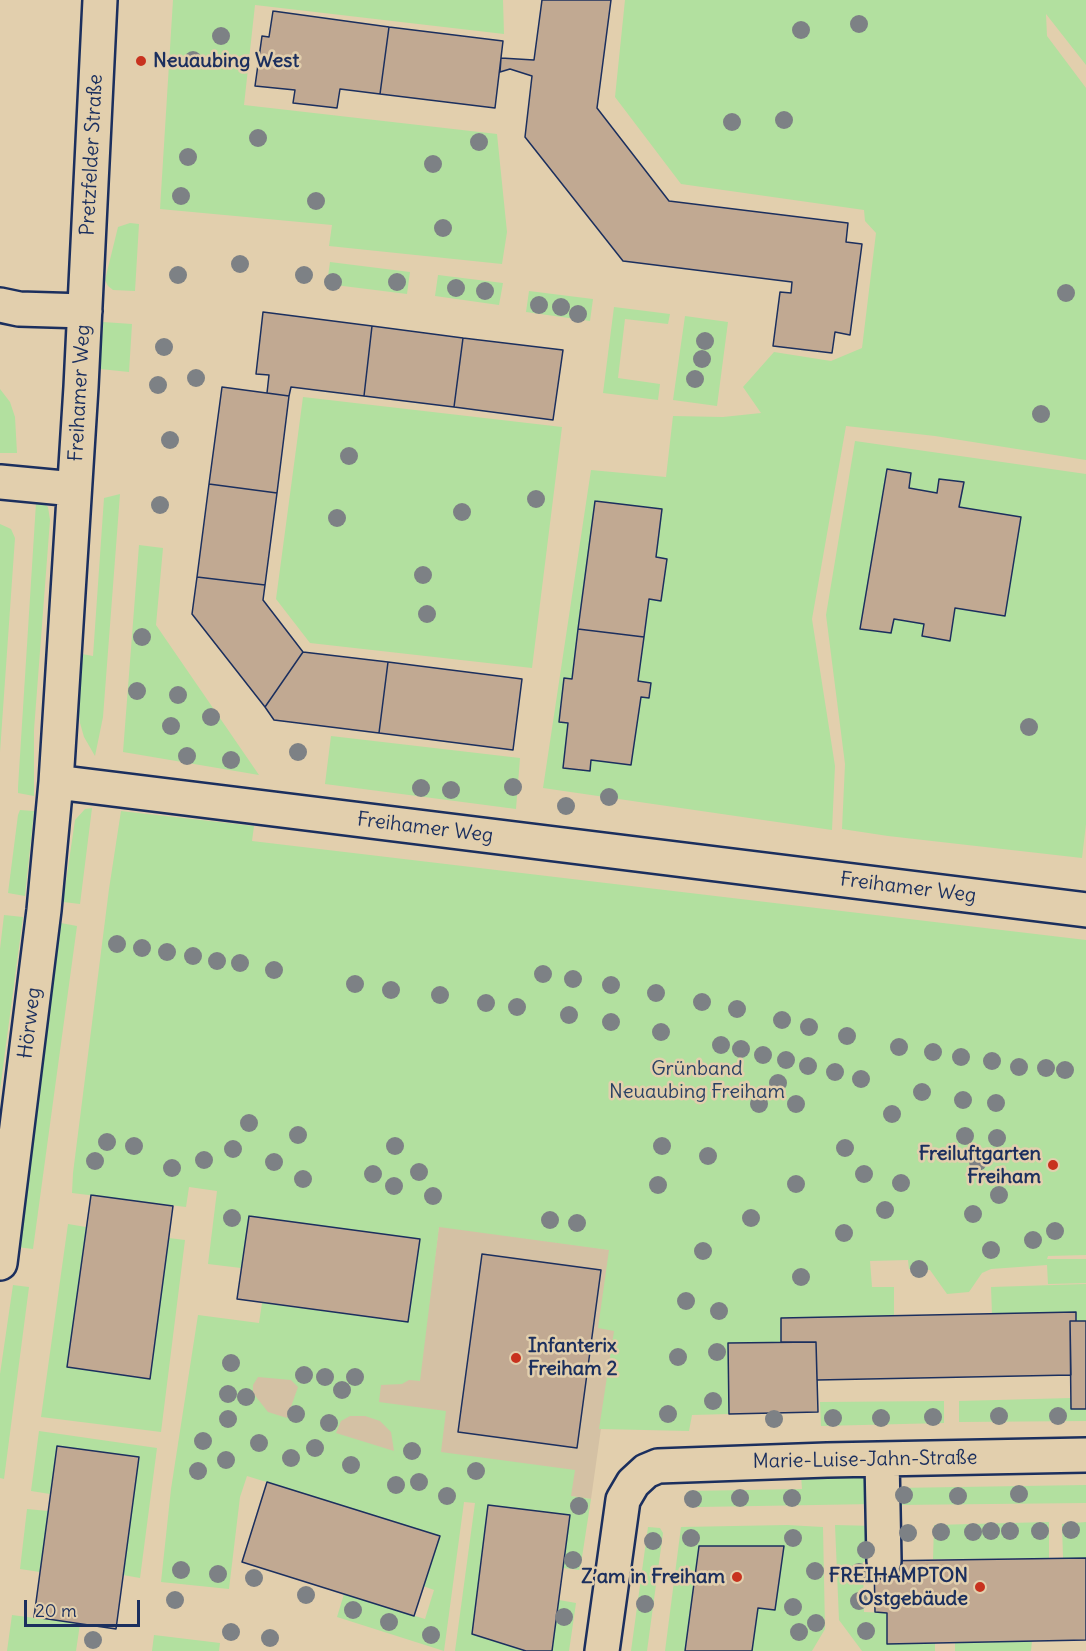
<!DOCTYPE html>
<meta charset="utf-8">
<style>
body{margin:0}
#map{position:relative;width:1086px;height:1651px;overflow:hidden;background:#e2cfad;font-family:Delius,sans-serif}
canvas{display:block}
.scale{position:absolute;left:24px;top:1600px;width:116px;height:27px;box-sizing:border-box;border:3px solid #1b2f5e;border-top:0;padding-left:8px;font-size:18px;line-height:21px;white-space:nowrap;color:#1b2f5e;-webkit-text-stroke:4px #e2cfad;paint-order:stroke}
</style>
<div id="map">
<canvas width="1086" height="1651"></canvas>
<div class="scale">20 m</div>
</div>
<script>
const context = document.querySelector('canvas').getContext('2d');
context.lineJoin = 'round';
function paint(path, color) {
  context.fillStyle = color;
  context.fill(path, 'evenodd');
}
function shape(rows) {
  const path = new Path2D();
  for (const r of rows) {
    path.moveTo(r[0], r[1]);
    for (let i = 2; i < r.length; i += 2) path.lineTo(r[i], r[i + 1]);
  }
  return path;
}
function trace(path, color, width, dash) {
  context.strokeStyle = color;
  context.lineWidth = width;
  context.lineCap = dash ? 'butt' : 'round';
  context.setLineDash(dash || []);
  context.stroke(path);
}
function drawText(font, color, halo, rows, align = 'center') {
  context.font = font + ' Delius,sans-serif';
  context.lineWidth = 5;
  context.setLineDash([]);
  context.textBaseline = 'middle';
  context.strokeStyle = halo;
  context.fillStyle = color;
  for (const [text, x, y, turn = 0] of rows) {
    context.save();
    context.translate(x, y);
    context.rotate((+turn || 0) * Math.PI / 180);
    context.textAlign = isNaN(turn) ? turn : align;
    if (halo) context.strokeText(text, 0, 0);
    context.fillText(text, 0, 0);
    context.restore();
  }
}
paint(shape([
 [439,1226,626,1252,591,1499,456,1479,212,1401,219,1350,421,1365]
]), '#d4c1a4');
paint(shape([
 [173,0,503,0,504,34,255,5,244,105,497,134,507,232,502,264,329,246,332,225,160,209],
 [625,0,1086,0,1086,65,1046,14,1047,36,1086,88,1086,460,935,436,846,426,812,619,835,766,832,830,543,788,591,470,666,477,673,416,723,417,761,413,743,387,774,352,831,361,862,348,876,233,865,221,864,210,681,184,615,97],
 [595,501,662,509,656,557,667,559,661,600,649,599,638,681,651,684,649,697,641,697,631,765,591,760,590,771,563,768,568,723,559,721,564,678,572,679],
 [130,223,139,224,135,291,113,290,108,286,105,280,118,227],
 [330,262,410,272,407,294,327,284],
 [438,275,503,283,499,305,435,296],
 [529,291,593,299,590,321,526,312],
 [614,307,670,314,668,324,625,319,618,378,660,384,658,400,603,393],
 [685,316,728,322,717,406,673,400],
 [103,322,132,324,129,372,100,369],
 [0,389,10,402,15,417,17,453,0,453],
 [303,397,562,427,532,668,310,643,276,599],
 [855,441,1086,474,1086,824,1082,858,888,836,842,829,845,764,826,615],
 [887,469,911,473,909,488,937,493,939,479,963,482,959,507,1021,517,1005,616,955,608,950,641,922,636,924,624,894,619,891,633,860,628],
 [120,494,103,717,95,756,84,737,80,723,78,706,82,654,93,656,104,498],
 [42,502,48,507,50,520,34,730,34,796,18,793,18,787,36,503],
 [0,524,11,529,15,538,0,752],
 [139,545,163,548,156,625,259,775,123,752],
 [331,736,520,758,516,809,325,784],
 [92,808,80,904,63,902,75,820,85,809],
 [20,810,34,811,25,896,8,893,18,815],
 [121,811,254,826,252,841,1086,940,1086,1255,1048,1256,1047,1259,1086,1259,1086,1283,1048,1284,1047,1265,991,1269,982,1273,969,1292,947,1294,930,1270,909,1269,908,1260,870,1261,872,1287,894,1287,894,1316,781,1318,781,1342,728,1344,729,1414,692,1415,689,1431,599,1429,614,1331,598,1328,609,1250,439,1227,420,1381,409,1380,402,1384,381,1385,379,1402,446,1411,441,1452,575,1470,571,1496,591,1499,580,1570,563,1568,570,1515,488,1505,472,1633,526,1651,455,1651,475,1503,464,1502,444,1651,337,1617,344,1594,425,1619,434,1590,423,1586,440,1536,247,1476,240,1497,229,1589,161,1582,171,1489,198,1315,259,1323,262,1303,407,1322,420,1240,249,1216,241,1268,208,1264,217,1191,189,1187,186,1207,72,1193,73,1173,109,889],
 [258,1377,291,1380,298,1387,287,1418,268,1412,253,1393,253,1385],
 [350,1416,365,1416,380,1421,391,1432,394,1451,336,1433,341,1421],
 [4,915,23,917,0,1090,0,949],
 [61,923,77,926,33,1249,17,1247],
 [68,1224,86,1227,68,1367,150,1378,169,1238,185,1240,161,1432,41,1417],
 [1086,1284,1086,1321,1076,1321,1075,1312,992,1314,991,1287],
 [13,1285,29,1287,4,1479,0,1478,0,1374],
 [1071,1398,1086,1409,1086,1421,959,1422,959,1401],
 [944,1401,944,1423,821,1426,820,1402],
 [39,1431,157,1448,140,1578,123,1575,57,1446,50,1494,31,1491],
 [801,1475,873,1475,874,1504,699,1507,691,1507,686,1503,688,1491,802,1489],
 [1086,1485,1086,1503,896,1505,895,1488],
 [27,1509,48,1511,40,1572,20,1569],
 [1049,1522,1049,1558,933,1559,934,1525],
 [1086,1522,1086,1558,1063,1558,1062,1524],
 [787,1525,823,1527,825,1629,812,1651,752,1651,758,1608,775,1610,784,1546,699,1546,685,1651,665,1651,681,1527],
 [835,1525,875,1526,874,1561,863,1562,864,1612,887,1613,887,1644,935,1643,935,1651,862,1651,839,1620],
 [648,1527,660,1528,663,1533,647,1651,631,1651],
 [559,1600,576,1603,569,1651,552,1651],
 [12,1615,80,1624,76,1651,7,1651],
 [154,1635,220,1643,219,1651,152,1651],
 [1032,1641,1031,1651,955,1651,955,1643]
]), '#b2e09f');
const building = shape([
 [542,0,611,0,597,108,669,201,848,223,846,242,862,244,850,335,835,332,832,353,773,346,780,292,791,293,792,282,623,261,525,137,532,76,510,69,500,72,501,58,534,60,542,0],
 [273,11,389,27,380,94,340,89,337,108,293,103,295,90,255,86,262,36,269,37,273,11],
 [389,27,503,41,495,108,380,94,389,27],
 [263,312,372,326,364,396,291,387,289,396,267,393,269,375,256,374,263,312],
 [372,326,463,338,454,407,364,396,372,326],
 [463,338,563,350,553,420,454,407,463,338],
 [222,387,289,396,277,493,209,484,222,387],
 [887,469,911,473,909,488,937,493,939,479,964,482,959,507,1021,517,1005,616,955,608,950,641,922,636,924,624,894,619,891,633,860,629,887,469],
 [209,484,277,493,265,585,197,577,209,484],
 [595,501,662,509,656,557,667,559,661,601,649,599,644,637,578,629,595,501],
 [197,577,265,585,263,600,303,652,265,707,192,614,197,577],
 [578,629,644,637,638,681,651,683,649,698,641,697,631,765,591,760,590,771,563,768,568,723,559,722,564,678,572,679,578,629],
 [303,652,388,662,379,733,274,720,265,707,303,652],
 [388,662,522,679,513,750,379,733,388,662],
 [91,1195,173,1206,150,1379,67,1367,91,1195],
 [249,1216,420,1239,408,1322,237,1299,249,1216],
 [482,1254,601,1270,577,1448,458,1432,482,1254],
 [1076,1312,1076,1321,1070,1321,1071,1375,817,1380,816,1342,781,1342,781,1318,1076,1312],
 [1070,1321,1086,1321,1086,1409,1071,1409,1070,1321],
 [816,1342,818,1412,729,1414,728,1343,816,1342],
 [57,1446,139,1457,116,1629,34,1617,57,1446],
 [267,1482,440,1536,414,1616,242,1562,267,1482],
 [488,1505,570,1515,552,1651,526,1651,472,1634,488,1505],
 [699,1546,784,1546,775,1610,758,1608,752,1651,685,1651,699,1546],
 [1086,1558,1086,1640,887,1644,887,1613,875,1612,874,1561,1086,1558]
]);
paint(building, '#c1a992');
trace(building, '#1b2f5e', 1.5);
const minor = shape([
 [0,305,19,309,85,311],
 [0,482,74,489],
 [56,782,1086,910],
 [0,1263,44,910,56,782,81,387,100,0],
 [882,1459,884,1561],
 [602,1651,623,1500,633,1483,646,1471,658,1466,827,1460,1086,1455]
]);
trace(minor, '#1b2f5e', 38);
trace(minor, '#e2cfad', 33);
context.fillStyle = '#7d8185';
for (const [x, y] of [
 [859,24],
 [801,30],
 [221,36],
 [193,60],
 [784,120],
 [732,122],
 [258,138],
 [479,142],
 [188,157],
 [433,164],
 [181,196],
 [316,201],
 [443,228],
 [240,264],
 [178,275],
 [304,275],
 [333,282],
 [397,282],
 [456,288],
 [485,291],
 [1066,293],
 [539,305],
 [561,307],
 [578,314],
 [705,341],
 [164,347],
 [702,359],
 [196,378],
 [695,379],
 [158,385],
 [1041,414],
 [170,440],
 [349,456],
 [536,499],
 [160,505],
 [462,512],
 [337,518],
 [423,575],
 [427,614],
 [142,637],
 [137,691],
 [178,695],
 [211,717],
 [171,726],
 [1029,727],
 [298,752],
 [187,756],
 [231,760],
 [513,787],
 [421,788],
 [451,790],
 [609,797],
 [566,806],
 [117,944],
 [142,948],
 [167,952],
 [193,956],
 [217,961],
 [240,963],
 [274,970],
 [543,974],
 [573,979],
 [355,984],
 [611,985],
 [391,990],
 [656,993],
 [440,995],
 [702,1002],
 [486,1003],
 [517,1007],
 [737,1009],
 [569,1015],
 [782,1020],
 [611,1022],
 [809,1027],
 [661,1032],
 [847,1036],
 [721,1045],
 [899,1047],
 [741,1049],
 [933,1052],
 [763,1055],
 [961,1057],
 [786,1060],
 [992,1061],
 [808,1066],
 [1019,1067],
 [1046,1068],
 [1065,1070],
 [835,1072],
 [861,1079],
 [778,1083],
 [922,1092],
 [963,1100],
 [996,1103],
 [759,1104],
 [796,1104],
 [892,1114],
 [249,1123],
 [298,1135],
 [965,1136],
 [997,1138],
 [107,1142],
 [134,1146],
 [395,1146],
 [662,1146],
 [845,1148],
 [233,1149],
 [708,1156],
 [204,1160],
 [95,1161],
 [274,1162],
 [978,1162],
 [172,1168],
 [419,1172],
 [373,1174],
 [864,1174],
 [303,1179],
 [901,1183],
 [796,1184],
 [658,1185],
 [394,1186],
 [999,1195],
 [433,1196],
 [885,1210],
 [973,1214],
 [232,1218],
 [751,1218],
 [550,1220],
 [577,1223],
 [1055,1231],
 [844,1233],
 [1033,1240],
 [991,1250],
 [703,1251],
 [919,1269],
 [801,1277],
 [686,1301],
 [719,1311],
 [717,1352],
 [678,1357],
 [231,1363],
 [304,1375],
 [325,1377],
 [355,1377],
 [342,1390],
 [228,1394],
 [246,1397],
 [713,1401],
 [296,1414],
 [668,1414],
 [999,1416],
 [1058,1416],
 [933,1417],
 [833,1418],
 [881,1418],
 [228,1419],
 [774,1419],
 [329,1423],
 [203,1441],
 [259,1443],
 [315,1448],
 [412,1451],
 [291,1458],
 [226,1460],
 [351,1465],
 [198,1471],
 [476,1471],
 [419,1482],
 [396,1485],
 [1019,1494],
 [904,1495],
 [447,1496],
 [958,1496],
 [740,1498],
 [792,1498],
 [693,1499],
 [579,1506],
 [1071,1530],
 [991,1531],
 [1010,1531],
 [1040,1531],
 [941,1532],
 [973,1532],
 [908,1533],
 [691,1538],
 [793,1538],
 [653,1541],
 [866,1550],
 [573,1560],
 [181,1570],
 [815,1571],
 [859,1572],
 [218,1574],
 [254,1578],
 [306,1595],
 [175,1600],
 [859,1601],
 [645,1604],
 [793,1607],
 [353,1610],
 [564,1617],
 [389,1622],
 [816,1623],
 [866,1631],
 [231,1632],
 [799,1632],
 [431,1635],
 [270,1638],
 [93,1640]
]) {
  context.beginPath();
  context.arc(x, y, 9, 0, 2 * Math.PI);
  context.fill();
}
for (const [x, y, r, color] of [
 [141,61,6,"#c8321e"],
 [1053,1165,6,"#c8321e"],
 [516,1358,6,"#c8321e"],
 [737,1577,6,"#c8321e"],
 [980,1587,6,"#c8321e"]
]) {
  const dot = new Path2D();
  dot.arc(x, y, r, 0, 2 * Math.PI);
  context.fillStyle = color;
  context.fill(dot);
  trace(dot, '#e2cfad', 2);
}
drawText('bold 20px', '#1b2f5e', '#e2cfad', [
 ["Neuaubing West",153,61,"left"],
 ["Freiluftgarten",1041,1154],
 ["Freiham",1041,1177],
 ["Infanterix",528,1346,"left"],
 ["Freiham 2",528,1369,"left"],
 ["FREIHAMPTON",968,1576],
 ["Ostgebäude",968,1599],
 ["Z’am in Freiham",725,1577]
], 'right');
drawText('20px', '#1b2f5e', '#e2cfad', [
 ["Pretzfelder Straße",92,155,-87],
 ["Freihamer Weg",80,393,-87],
 ["Freihamer Weg",425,828,7],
 ["Freihamer Weg",908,888,7],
 ["Hörweg",30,1023,-83],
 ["Marie-Luise-Jahn-Straße",865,1460,-1]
]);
drawText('20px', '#2a4164', '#e2cfad', [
 ["Grünband",697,1069],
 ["Neuaubing Freiham",697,1092]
]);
</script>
